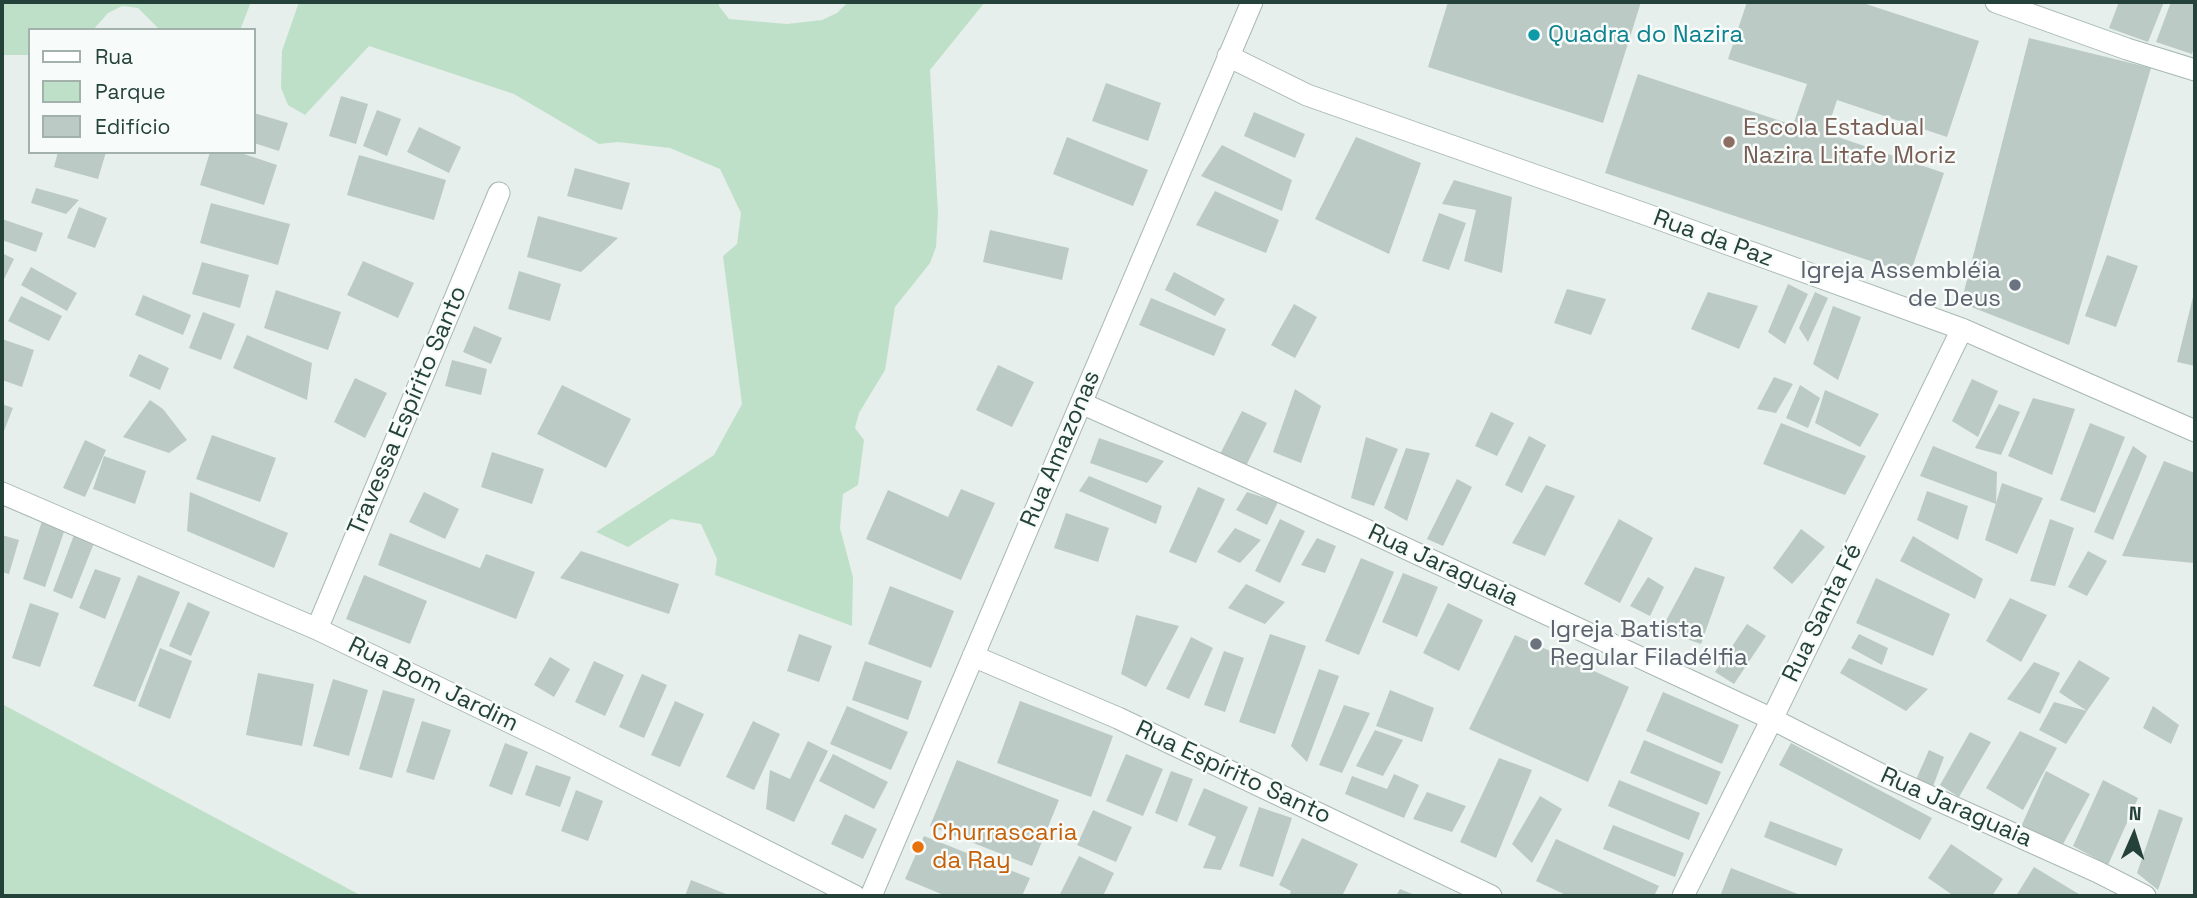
<!DOCTYPE html>
<meta charset="utf-8">
<style>
body{margin:0}
#map{position:relative;width:2197px;height:898px;overflow:hidden;background:#e6efeb;font-family:"Space Grotesk",sans-serif}
canvas{display:block}
.frame{position:absolute;inset:0;border:4px solid #24423a;pointer-events:none}
.legend{position:absolute;left:28px;top:28px;width:228px;height:126px;box-sizing:border-box;background:#f7fbf9;border:2px solid #a3b1ad;margin:0;padding:9px 12px;list-style:none;font-size:21px;color:#24423a}
.legend li{display:flex;align-items:center;gap:14px;height:35px}
.legend b{width:35px;border:2px solid #a3b1ad}
.north{position:absolute;left:2099px;top:800px;width:70px;height:70px;-webkit-text-stroke:5px #f7fbf9;paint-order:stroke;rotate:3deg;font-size:19px;font-weight:700;line-height:28px;text-align:center;color:#24423a}
.north::after{content:'';display:block;margin:auto;width:24px;height:32px;background:#24423a;clip-path:polygon(50% 0,100% 100%,50% 72%,0 100%)}
</style>
<div id="map">
<canvas width="2197" height="898"></canvas>
<div class="frame"></div>
<ul class="legend">
<li><b style="height:9px;background:#fff"></b>Rua</li>
<li><b style="height:19px;background:#bfe0c8"></b>Parque</li>
<li><b style="height:19px;background:#bbcac4"></b>Edifício</li>
</ul>
<div class="north">N</div>
</div>
<script>
const context = document.querySelector('canvas').getContext('2d');
context.lineJoin = 'round';
function paint(path, color) {
  context.fillStyle = color;
  context.fill(path, 'evenodd');
}
function shape(rows) {
  const path = new Path2D();
  for (const r of rows) {
    path.moveTo(r[0], r[1]);
    for (let i = 2; i < r.length; i += 2) path.lineTo(r[i], r[i + 1]);
  }
  return path;
}
function trace(path, color, width, dash) {
  context.strokeStyle = color;
  context.lineWidth = width;
  context.lineCap = dash ? 'butt' : 'round';
  context.setLineDash(dash || []);
  context.stroke(path);
}
function drawText(font, color, halo, rows, align = 'center') {
  context.font = font + ' "Space Grotesk",sans-serif';
  context.lineWidth = 5;
  context.setLineDash([]);
  context.textBaseline = 'middle';
  context.strokeStyle = halo;
  context.fillStyle = color;
  for (const [text, x, y, turn = 0] of rows) {
    context.save();
    context.translate(x, y);
    context.rotate((+turn || 0) * Math.PI / 180);
    context.textAlign = isNaN(turn) ? turn : align;
    if (halo) context.strokeText(text, 0, 0);
    context.fillText(text, 0, 0);
    context.restore();
  }
}
paint(shape([
 [2,2,251,2,240,30,160,30,138,8,122,6,108,13,93,30,30,30,30,55,2,55],
 [299,2,719,2,719,6,729,19,787,24,822,20,837,13,848,2,985,2,930,70,938,213,936,247,930,263,895,307,885,370,859,413,855,428,864,440,858,485,843,494,840,528,853,577,852,626,715,575,717,559,701,524,671,519,628,547,596,532,714,455,742,404,723,256,737,244,741,213,720,169,670,148,618,142,599,144,514,94,369,46,305,115,288,105,281,88,282,51],
 [2,704,362,896,2,896]
]), '#bfe0c8');
paint(shape([
 [1448,2,1641,2,1603,123,1428,67],
 [1747,2,1860,2,1979,41,1947,137,1837,100,1826,133,1944,173,1910,274,1605,173,1638,74,1793,125,1807,84,1728,59],
 [2119,2,2164,2,2148,42,2109,28],
 [2171,2,2195,2,2195,44,2192,54,2156,42],
 [2029,38,2151,68,2069,345,1961,303],
 [1106,83,1161,103,1148,141,1092,121],
 [341,96,368,104,356,144,329,136],
 [377,110,401,119,387,156,363,146],
 [1254,112,1305,134,1295,158,1244,136],
 [254,113,288,123,279,151,254,143],
 [419,127,461,147,449,173,407,152],
 [1067,137,1148,170,1133,206,1053,174],
 [1356,137,1421,163,1389,254,1315,219],
 [1222,145,1292,180,1282,211,1201,176],
 [58,152,106,152,98,179,54,167],
 [210,152,238,152,277,165,264,205,200,185],
 [359,155,446,180,434,220,347,195],
 [575,168,630,183,622,210,567,196],
 [1454,180,1512,197,1502,273,1464,261,1476,210,1442,204],
 [36,188,79,200,66,214,31,203],
 [1215,191,1279,220,1266,253,1196,225],
 [211,203,290,224,278,265,200,243],
 [79,207,107,218,95,248,67,238],
 [1439,213,1466,223,1449,270,1422,261],
 [538,216,618,238,581,272,527,257],
 [2,219,43,233,36,252,2,240],
 [990,230,1069,248,1062,280,983,262],
 [2,253,14,259,2,283],
 [2107,255,2138,266,2116,327,2085,316],
 [363,261,414,283,398,318,347,295],
 [202,262,249,275,240,308,192,294],
 [31,267,77,293,67,311,21,285],
 [519,271,561,284,550,321,508,309],
 [1174,272,1225,299,1215,316,1165,290],
 [1788,284,1808,294,1785,344,1768,332],
 [1567,289,1606,299,1591,335,1554,323],
 [276,290,341,312,328,350,264,328],
 [1708,292,1758,306,1739,349,1691,329],
 [1815,292,1828,298,1808,342,1799,328],
 [143,295,191,315,183,335,135,315],
 [21,296,62,316,49,341,8,321],
 [2193,297,2195,297,2195,366,2177,362],
 [1151,298,1226,329,1214,356,1139,325],
 [1294,304,1317,317,1295,358,1271,345],
 [1833,306,1861,317,1838,380,1813,364],
 [203,312,235,324,221,360,189,348],
 [474,326,502,338,491,364,463,352],
 [247,335,312,363,307,400,233,368],
 [2,339,34,350,22,387,2,380],
 [139,354,169,368,160,390,129,376],
 [452,360,487,369,481,395,445,386],
 [998,365,1034,382,1012,427,976,410],
 [1774,377,1793,384,1776,413,1757,409],
 [355,378,387,393,365,438,334,422],
 [1972,379,1998,391,1978,437,1952,421],
 [562,385,631,419,606,468,537,434],
 [1800,385,1820,398,1808,428,1786,418],
 [1295,389,1321,406,1301,463,1273,452],
 [1825,390,1879,414,1860,447,1815,423],
 [2033,398,2075,409,2052,475,2008,456],
 [150,400,163,409,187,440,169,453,123,437],
 [2,404,13,408,2,436],
 [1999,404,2020,412,2001,455,1975,448],
 [1242,411,1267,423,1245,468,1219,456],
 [1491,412,1514,423,1497,456,1475,446],
 [1781,423,1866,456,1845,495,1763,464],
 [2090,423,2125,437,2095,513,2060,500],
 [212,435,276,458,260,502,196,479],
 [1529,436,1546,445,1522,493,1505,485],
 [1366,437,1398,449,1374,506,1351,498],
 [1099,438,1164,461,1147,483,1090,463],
 [85,440,106,450,85,497,63,488],
 [1933,446,1997,472,1996,504,1920,476],
 [2133,446,2147,456,2113,540,2094,532],
 [1406,448,1430,453,1407,521,1384,508],
 [492,452,544,469,532,504,481,487],
 [104,456,146,471,135,504,93,489],
 [2164,461,2195,473,2194,563,2122,556],
 [1089,476,1162,506,1156,524,1079,491],
 [1457,479,1472,487,1443,546,1427,539],
 [2002,483,2043,498,2017,554,1985,540],
 [1546,485,1575,496,1545,556,1512,543],
 [1198,487,1225,499,1196,563,1169,552],
 [961,489,995,503,961,580,866,539,888,490,948,517],
 [1927,491,1968,506,1958,540,1917,520],
 [190,492,288,533,274,568,187,531],
 [424,492,459,509,445,539,409,522],
 [1247,492,1278,502,1267,525,1236,510],
 [1066,513,1109,528,1098,562,1054,548],
 [1280,519,1305,531,1280,583,1255,571],
 [1619,519,1653,538,1620,603,1584,584],
 [2050,519,2074,528,2055,586,2030,581],
 [42,521,65,529,45,587,23,579],
 [1235,528,1261,540,1240,563,1217,552],
 [1801,529,1825,547,1792,584,1773,568],
 [390,533,480,568,486,554,535,572,516,619,378,565],
 [2,535,19,540,9,574,2,572],
 [74,535,94,543,72,599,53,591],
 [1913,536,1983,579,1975,599,1900,561],
 [1317,538,1336,546,1325,573,1301,565],
 [581,551,679,584,669,614,560,578],
 [2088,551,2107,561,2087,596,2068,587],
 [1361,558,1394,572,1359,655,1325,641],
 [1695,567,1725,577,1701,644,1661,630],
 [95,569,121,578,105,619,79,608],
 [1403,573,1438,587,1417,637,1382,622],
 [138,575,180,592,135,702,93,686],
 [364,575,427,601,410,644,346,619],
 [1648,577,1664,587,1650,616,1630,606],
 [1876,578,1950,614,1933,656,1856,623],
 [1246,584,1285,602,1265,624,1228,608],
 [890,586,954,611,931,668,868,644],
 [2010,598,2047,615,2021,662,1986,641],
 [188,602,210,612,191,656,169,646],
 [30,603,59,613,40,667,12,658],
 [1448,603,1483,620,1459,671,1423,653],
 [1136,615,1179,626,1146,687,1121,674],
 [1747,624,1766,636,1734,684,1715,672],
 [799,634,832,646,819,682,787,671],
 [1270,634,1306,646,1275,734,1239,722],
 [1859,634,1888,648,1882,665,1851,648],
 [1515,635,1629,687,1588,782,1469,729],
 [1191,637,1213,648,1189,699,1166,689],
 [160,648,192,661,170,719,138,706],
 [1224,651,1244,658,1225,712,1204,705],
 [550,657,570,669,554,697,534,685],
 [1849,658,1928,689,1906,711,1840,673],
 [2079,660,2110,678,2087,711,2059,692],
 [594,661,624,675,605,716,575,702],
 [865,661,922,681,908,720,852,700],
 [2034,662,2060,673,2040,714,2007,699],
 [1319,669,1339,676,1307,762,1291,746],
 [258,673,314,684,302,746,246,735],
 [642,674,667,685,644,738,619,727],
 [333,679,368,690,349,756,313,746],
 [383,690,415,699,392,778,359,769],
 [1390,690,1434,708,1422,742,1376,726],
 [1663,692,1739,725,1722,764,1646,731],
 [675,701,704,714,680,767,651,755],
 [1020,701,1113,736,1091,797,997,763],
 [2054,702,2087,711,2066,744,2039,730],
 [1344,705,1370,713,1342,773,1319,765],
 [847,706,908,732,891,770,830,744],
 [2153,706,2179,725,2171,744,2143,728],
 [422,721,451,730,434,780,406,772],
 [753,721,780,734,754,790,726,777],
 [1375,730,1403,740,1383,776,1356,766],
 [2020,731,2057,748,2023,810,1986,788],
 [1970,732,1991,742,1959,797,1940,785],
 [1644,740,1721,772,1707,805,1630,773],
 [808,741,828,751,794,822,766,809,770,770,790,779],
 [505,743,528,752,512,795,489,786],
 [1791,743,1932,818,1920,840,1779,765],
 [1929,750,1944,757,1932,789,1915,782],
 [833,754,888,782,874,809,819,781],
 [1126,754,1163,769,1143,816,1106,801],
 [1499,758,1532,770,1496,858,1460,842],
 [957,760,1059,800,1032,866,930,826],
 [536,765,571,777,560,807,525,795],
 [1171,771,1193,779,1177,822,1155,813],
 [2046,771,2090,794,2062,846,2020,829],
 [1394,774,1419,785,1404,818,1345,794,1352,776,1387,789],
 [1619,780,1700,813,1689,840,1608,806],
 [2103,780,2138,798,2108,865,2073,846],
 [1204,788,1248,807,1221,870,1203,868,1216,837,1188,825],
 [576,790,603,801,588,841,561,831],
 [1427,792,1466,806,1452,832,1413,819],
 [1540,796,1562,809,1532,863,1512,844],
 [1259,807,1292,818,1273,877,1239,866],
 [2159,809,2183,818,2158,890,2137,873],
 [1093,810,1132,827,1116,862,1077,845],
 [845,814,877,829,863,859,831,844],
 [1770,821,1843,849,1836,866,1764,837],
 [1613,825,1684,853,1675,877,1603,849],
 [924,836,1030,878,1022,896,946,896,905,879],
 [1302,838,1358,864,1342,896,1289,896,1291,891,1279,885],
 [1556,839,1659,886,1654,896,1568,896,1536,881],
 [1951,844,2003,879,1992,896,1954,896,1928,878],
 [1079,856,1114,873,1103,896,1059,896],
 [2034,867,2082,896,2016,896],
 [1731,868,1803,896,1720,896],
 [691,880,731,896,685,896],
 [1400,889,1417,896,1396,896]
]), '#bbcac4');
const minor = shape([
 [1996,2,2127,49,2195,70],
 [1228,56,1307,95,1659,219,1962,329,2195,431],
 [1081,403,1362,528,1772,719,1880,774,2098,872,2145,896],
 [2,493,317,629,555,744,855,896],
 [317,629,499,193],
 [973,656,1118,718,1491,896],
 [871,896,1252,2],
 [1683,896,1772,719,1962,329]
]);
trace(minor, '#a8b8b2', 23);
trace(minor, '#fff', 21);
for (const [x, y, r, color] of [
 [1534,35,7,"#0f9aa8"],
 [1729,142,7,"#8d6e63"],
 [2015,285,7,"#6b7280"],
 [1536,644,7,"#6b7280"],
 [918,847,7,"#e8710a"]
]) {
  const dot = new Path2D();
  dot.arc(x, y, r, 0, 2 * Math.PI);
  context.fillStyle = color;
  context.fill(dot);
  trace(dot, '#f7fbf9', 2.5);
}
drawText('24px', '#0d838f', '#f7fbf9', [
 ["Quadra do Nazira",1548,35]
], 'left');
drawText('24px', '#785e54', '#f7fbf9', [
 ["Escola Estadual",1743,128],
 ["Nazira Litafe Moriz",1743,156]
], 'left');
drawText('24px', '#24423a', '#f7fbf9', [
 ["Rua da Paz",1713,239,20],
 ["Travessa Espírito Santo",408,411,-67],
 ["Rua Amazonas",1061,449,-67],
 ["Rua Jaraguaia",1443,566,25],
 ["Rua Santa Fé",1823,613,-64],
 ["Rua Bom Jardim",433,685,26],
 ["Rua Espírito Santo",1233,773,25],
 ["Rua Jaraguaia",1956,808,24]
]);
drawText('24px', '#5b616d', '#f7fbf9', [
 ["Igreja Assembléia",2001,271],
 ["de Deus",2001,299],
 ["Igreja Batista",1550,630,"left"],
 ["Regular Filadélfia",1550,658,"left"]
], 'right');
drawText('24px', '#c56008', '#f7fbf9', [
 ["Churrascaria",932,833],
 ["da Ray",932,861]
], 'left');
</script>
